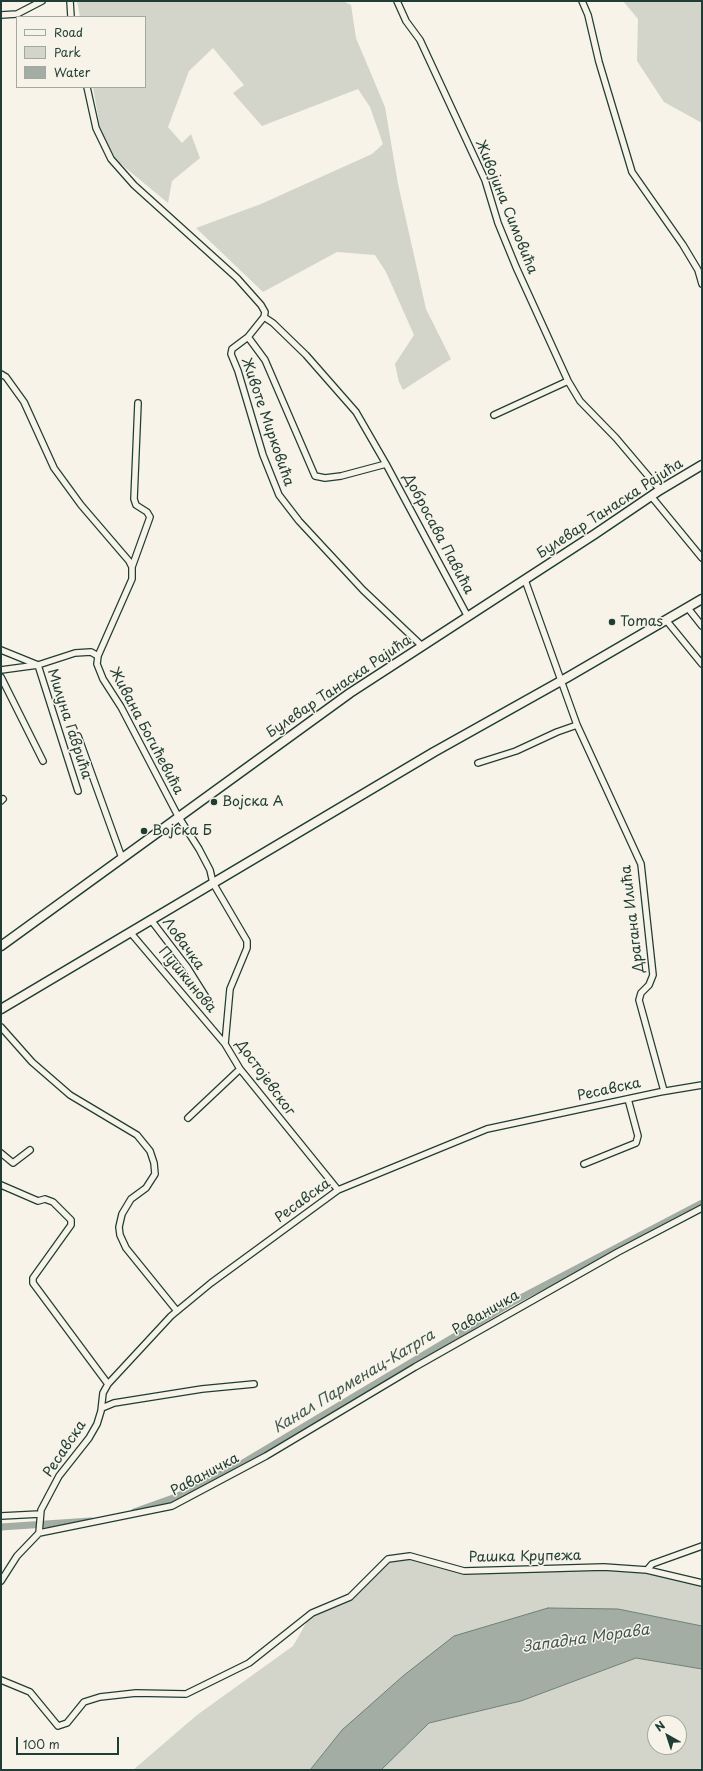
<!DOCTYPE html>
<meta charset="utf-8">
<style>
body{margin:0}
#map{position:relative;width:703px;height:1771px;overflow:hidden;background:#f7f3e8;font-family:"Playpen Sans",sans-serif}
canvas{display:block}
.frame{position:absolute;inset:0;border:2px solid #1f3d34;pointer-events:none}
.legend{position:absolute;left:16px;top:16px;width:130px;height:72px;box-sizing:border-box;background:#f7f3e8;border:1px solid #a1aaa0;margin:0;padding:5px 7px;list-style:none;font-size:12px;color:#1f3d34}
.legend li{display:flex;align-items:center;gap:8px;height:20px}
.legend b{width:20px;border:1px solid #a1aaa0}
.north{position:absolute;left:647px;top:1715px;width:40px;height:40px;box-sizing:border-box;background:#f7f3e8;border:1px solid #a1aaa0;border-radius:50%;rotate:321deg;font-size:11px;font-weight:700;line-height:16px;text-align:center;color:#1f3d34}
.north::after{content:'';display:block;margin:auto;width:14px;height:18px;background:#1f3d34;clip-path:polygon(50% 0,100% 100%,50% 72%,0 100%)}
.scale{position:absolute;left:16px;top:1737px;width:103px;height:18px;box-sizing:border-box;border:2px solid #1f3d34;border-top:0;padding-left:5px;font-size:12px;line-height:14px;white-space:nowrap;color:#1f3d34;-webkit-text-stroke:3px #f7f3e8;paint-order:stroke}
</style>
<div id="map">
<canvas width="703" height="1771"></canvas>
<div class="frame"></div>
<ul class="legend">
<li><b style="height:5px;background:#f7f3e8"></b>Road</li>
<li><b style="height:11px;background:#d3d5ca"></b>Park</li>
<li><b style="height:11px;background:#a4ada3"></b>Water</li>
</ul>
<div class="north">N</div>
<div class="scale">100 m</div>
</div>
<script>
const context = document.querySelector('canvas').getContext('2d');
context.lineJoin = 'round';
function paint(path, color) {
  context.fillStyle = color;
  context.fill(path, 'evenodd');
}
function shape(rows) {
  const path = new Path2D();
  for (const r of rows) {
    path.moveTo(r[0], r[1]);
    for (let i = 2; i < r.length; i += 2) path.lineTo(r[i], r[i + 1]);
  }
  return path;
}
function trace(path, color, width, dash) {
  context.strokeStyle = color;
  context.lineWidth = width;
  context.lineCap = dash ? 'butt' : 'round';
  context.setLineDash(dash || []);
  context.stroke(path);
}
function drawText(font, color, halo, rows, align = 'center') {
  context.font = font + ' "Playpen Sans",sans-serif';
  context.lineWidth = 3;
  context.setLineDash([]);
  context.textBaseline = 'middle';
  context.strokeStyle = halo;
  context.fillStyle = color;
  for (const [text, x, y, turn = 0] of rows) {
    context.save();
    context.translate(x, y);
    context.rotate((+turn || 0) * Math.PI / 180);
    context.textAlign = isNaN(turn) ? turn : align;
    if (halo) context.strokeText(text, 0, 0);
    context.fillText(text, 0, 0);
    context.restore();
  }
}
paint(shape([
 [77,1,343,1,351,5,356,38,385,107,398,184,426,309,451,359,403,390,399,382,395,364,414,335,386,272,375,255,337,252,263,292,196,228,261,204,372,154,383,144,370,107,358,89,262,126,233,93,244,85,213,48,189,71,168,127,182,143,191,134,200,158,172,181,168,203,116,160,100,128,93,87,145,87,145,17,80,17],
 [623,1,702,1,702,123,664,102,637,61,638,19],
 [410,1556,464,1571,604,1567,647,1570,702,1583,702,1626,618,1609,342,1730,310,1770,133,1770,197,1715,293,1646,312,1613,350,1597,388,1559],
 [636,1658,702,1669,702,1770,381,1770,429,1723,521,1701],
 [655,1723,679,1723,679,1747,655,1747]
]), '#d3d5ca');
const water = shape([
 [548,1608,618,1609,702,1626,702,1669,636,1658,521,1701,429,1723,381,1770,310,1770,342,1730,403,1676,454,1636,548,1608]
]);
paint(water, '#a4ada3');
trace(water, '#6f8077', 1);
trace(shape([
 [134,1512,176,1497,243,1463,509,1304,702,1203],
 [1,1527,91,1521]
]), '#a4ada3', 7);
const street = shape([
 [70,1,71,17],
 [397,1,406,21,420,40,485,180,498,223,516,267,568,381,580,401,616,438,660,490],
 [582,1,588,15,599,62,632,172,683,245,698,270,702,284],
 [1,15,17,14,42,1],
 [87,87,96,128,111,159,134,185,237,278,261,305,265,312,264,317,248,337,232,349,231,354,238,371,263,455,279,495,299,521,363,590,422,646],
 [264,317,273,323,306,355,356,412,386,464,468,617],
 [248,337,265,360,315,476,325,478,341,476,386,464],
 [1,374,6,377,24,402,54,468,81,505,129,561,132,567,132,579,98,656,97,664,103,679,121,707,178,816,199,849,210,870,213,883,247,941,247,948,230,989,225,1044,240,1069,338,1190],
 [494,415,568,381],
 [651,496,702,558],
 [132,567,150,517,147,512,136,505,134,499,138,403],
 [525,580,577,725,641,864,653,975,649,985,641,993,639,1000,664,1091],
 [687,607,702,626],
 [666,620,702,664],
 [1,650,38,665,78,791],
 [1,670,38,665,75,653,91,652,98,656],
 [1,677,43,761],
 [78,736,122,858],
 [478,763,516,751,557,732,577,725],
 [1,801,3,799],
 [151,920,187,967,209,1002],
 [130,932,225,1044],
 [1,1027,32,1062,70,1095,137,1135,150,1151,154,1163,155,1174,146,1188,131,1199,122,1214,119,1227,120,1235,126,1248,177,1311],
 [188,1118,240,1069],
 [1,1153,13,1163,30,1150],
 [584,1164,636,1143,638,1136,628,1099],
 [1,1185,38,1201,45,1199,53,1202,71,1220,71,1225,33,1278,33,1283,108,1384],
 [102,1408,114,1403,202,1389,254,1384],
 [1,1516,40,1514],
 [39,1533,172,1506,266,1456,415,1367,618,1252,702,1208],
 [647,1570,652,1564,702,1546],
 [1,1581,17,1556,39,1533,41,1510,59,1476,89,1438,97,1424,101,1411,103,1393,108,1384,171,1316,211,1283,338,1190,487,1129,660,1092,702,1085],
 [1,1680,30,1692,58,1726,67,1723,84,1702,100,1697,136,1693,186,1694,249,1663,312,1613,350,1597,388,1559,410,1556,464,1571,604,1567,647,1570,702,1583]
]);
const secondary = shape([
 [1,946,350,693,595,534,660,490,702,465],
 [1,1009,434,752,568,677,702,599]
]);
trace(street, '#1f3d34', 8);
trace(secondary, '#1f3d34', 11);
trace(street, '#f7f3e8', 5.5);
trace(secondary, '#f7f3e8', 8);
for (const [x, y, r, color] of [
 [612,622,4,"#1f3d34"],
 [214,802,4,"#1f3d34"],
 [144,831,4,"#1f3d34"]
]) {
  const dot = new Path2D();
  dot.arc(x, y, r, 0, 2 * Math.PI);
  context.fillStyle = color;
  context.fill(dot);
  trace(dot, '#f7f3e8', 1.5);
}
drawText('14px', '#1f3d34', '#f7f3e8', [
 ["Живојина Симовића",506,207,68],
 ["Животе Мирковића",267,422,71],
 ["Булевар Танаска Рајића",610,509,-33],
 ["Добросава Павића",438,534,62],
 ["Булевар Танаска Рајића",339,687,-34],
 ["Милуна Гаврића",69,724,72],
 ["Живана Богићевића",146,731,62],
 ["Драгана Илића",633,919,-97],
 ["Ловачка",183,944,54],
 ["Пушкинова",187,980,50],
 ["Достојевског",265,1078,54],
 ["Ресавска",609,1090,-12],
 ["Ресавска",303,1201,-36],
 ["Раваничка",486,1313,-30],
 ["Ресавска",65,1449,-56],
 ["Раваничка",205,1475,-28],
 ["Рашка Крупежа",525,1557,-1]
]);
drawText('14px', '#1f3d34', '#f7f3e8', [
 ["Tomas",620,622],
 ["Војска А",222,802],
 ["Војска Б",152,831]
], 'left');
drawText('italic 15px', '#405950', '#f7f3e8', [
 ["Канал Парменац-Катрга",354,1382,-31],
 ["Западна Морава",586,1639,-8]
]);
</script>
